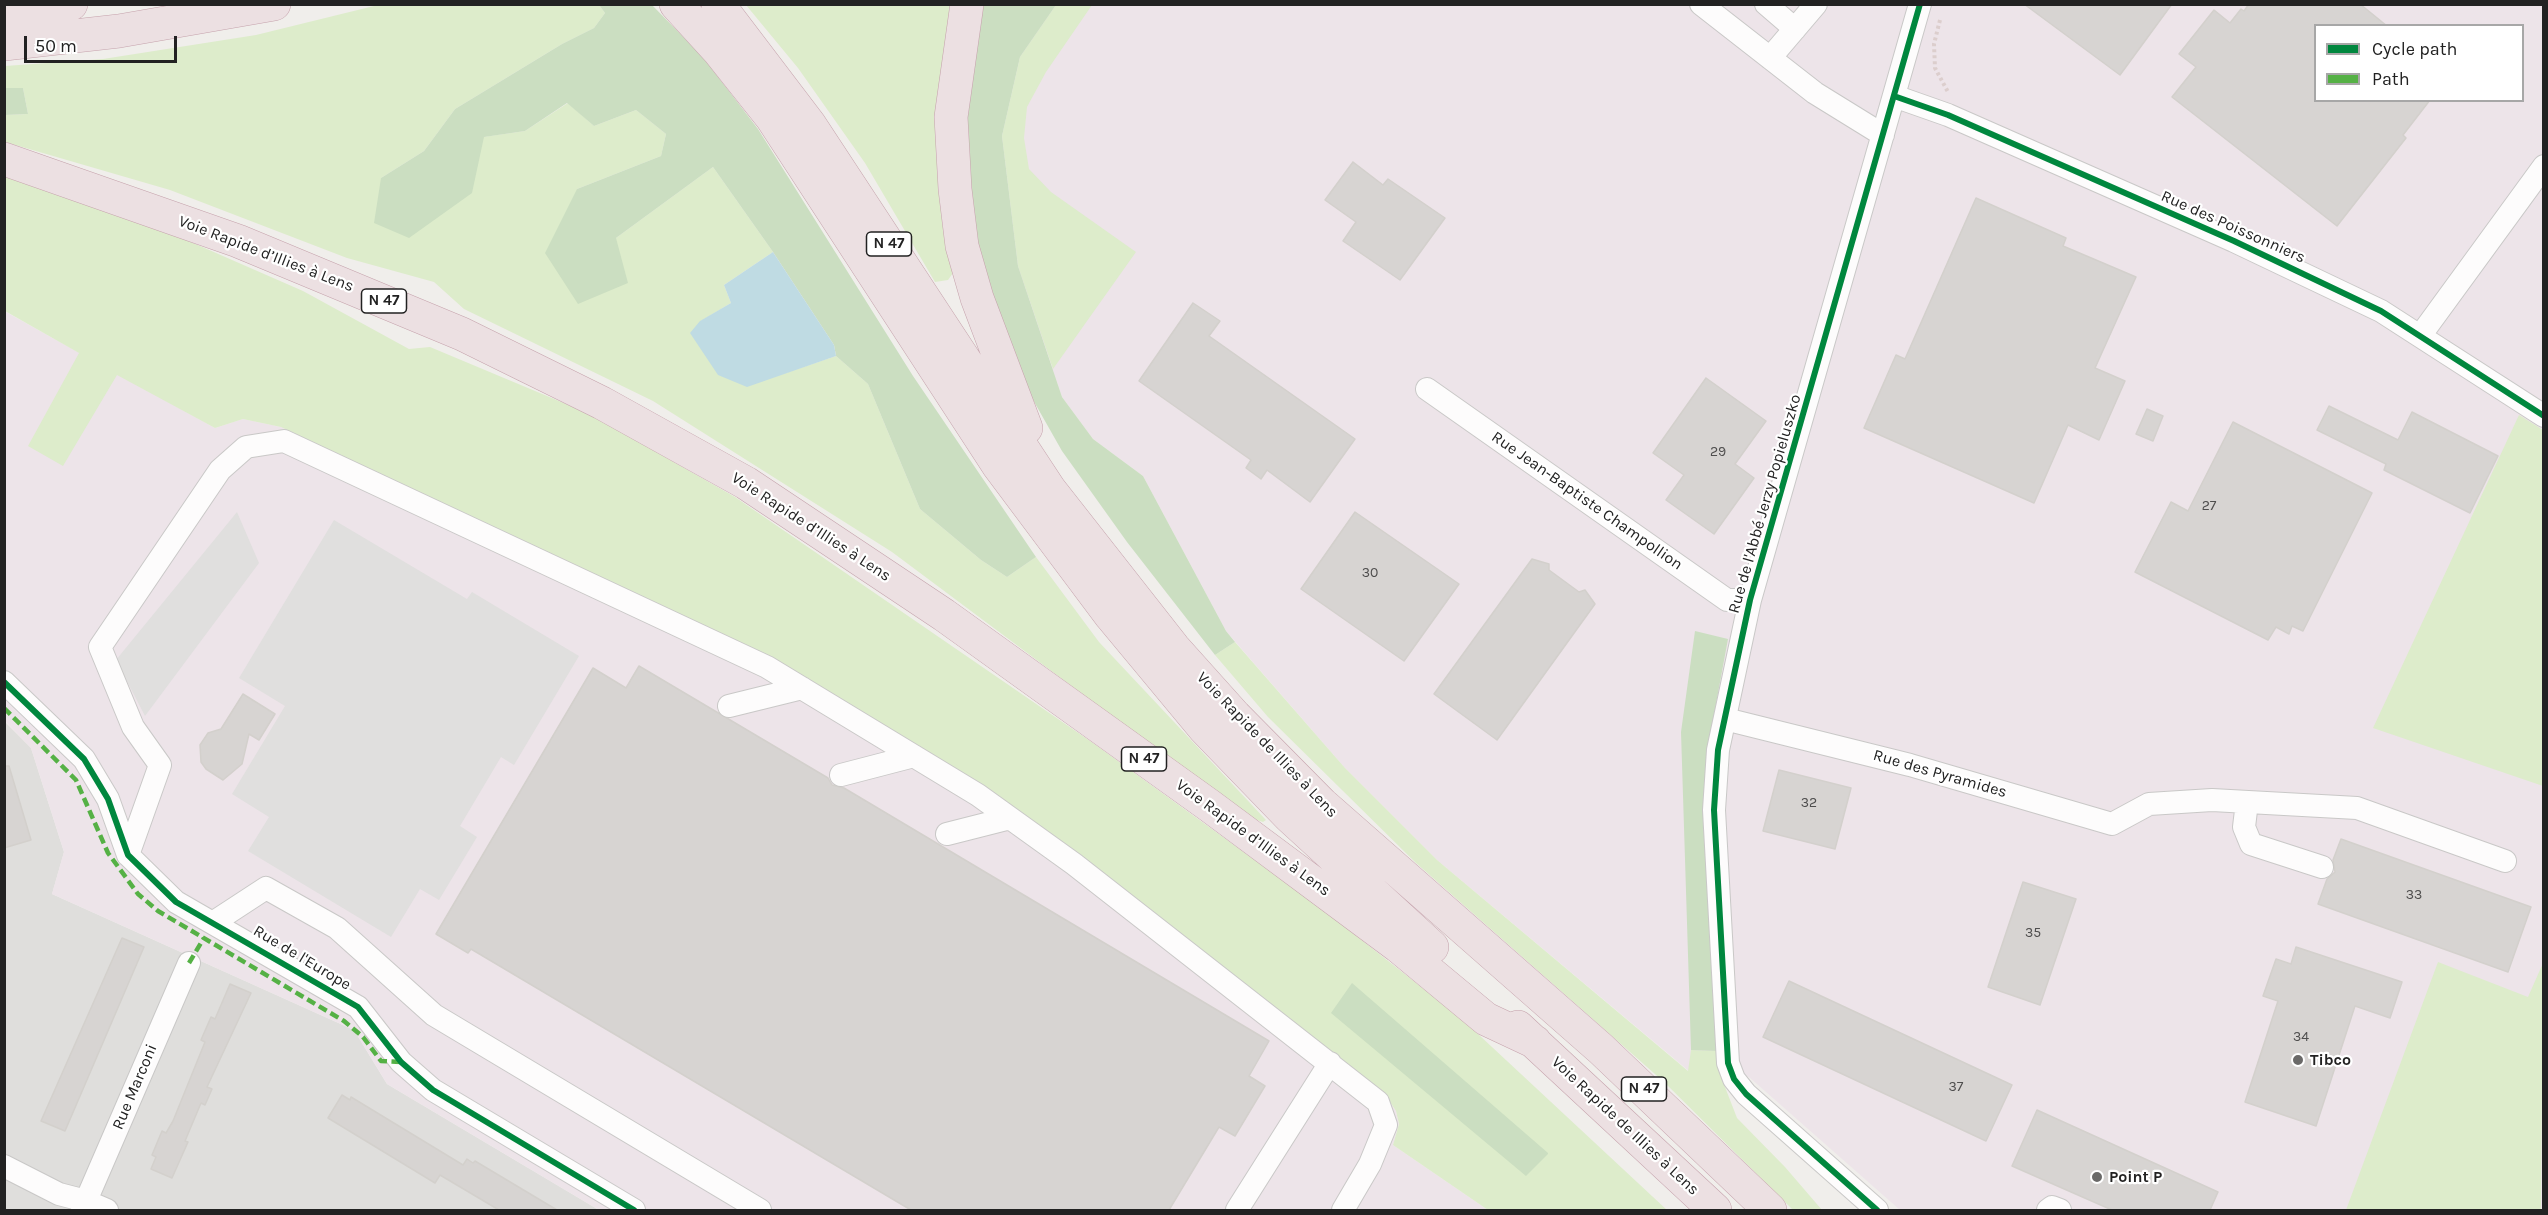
<!DOCTYPE html>
<meta charset="utf-8">
<style>
body{margin:0}
#map{position:relative;width:2548px;height:1215px;overflow:hidden;background:#f0eeeb;font-family:Karla,sans-serif}
canvas{display:block}
.frame{position:absolute;inset:0;border:6px solid #222;pointer-events:none}
.legend{position:absolute;left:2314px;top:24px;width:210px;height:78px;box-sizing:border-box;background:#fff;border:2px solid #a7a7a7;margin:0;padding:8px 10px;list-style:none;font-size:18px;color:#222}
.legend li{display:flex;align-items:center;gap:12px;height:30px}
.legend b{width:30px;border:2px solid #a7a7a7}
.scale{position:absolute;left:24px;top:36px;width:153px;height:27px;box-sizing:border-box;border:3px solid #222;border-top:0;padding-left:8px;font-size:18px;line-height:21px;white-space:nowrap;color:#222;-webkit-text-stroke:4px #fff;paint-order:stroke}
</style>
<div id="map">
<canvas width="2548" height="1215"></canvas>
<div class="frame"></div>
<ul class="legend">
<li><b style="height:8px;background:#00873e"></b>Cycle path</li>
<li><b style="height:8px;background:#55b145"></b>Path</li>
</ul>
<div class="scale">50 m</div>
</div>
<script>
const context = document.querySelector('canvas').getContext('2d');
context.lineJoin = 'round';
function paint(path, color) {
  context.fillStyle = color;
  context.fill(path, 'evenodd');
}
function shape(rows) {
  const path = new Path2D();
  for (const r of rows) {
    path.moveTo(r[0], r[1]);
    for (let i = 2; i < r.length; i += 2) path.lineTo(r[i], r[i + 1]);
  }
  return path;
}
function trace(path, color, width, dash) {
  context.strokeStyle = color;
  context.lineWidth = width;
  context.lineCap = dash ? 'butt' : 'round';
  context.setLineDash(dash || []);
  context.stroke(path);
}
function drawText(font, color, halo, rows, align = 'center') {
  context.font = font + ' Karla,sans-serif';
  context.lineWidth = 4.5;
  context.setLineDash([]);
  context.textBaseline = 'middle';
  context.strokeStyle = halo;
  context.fillStyle = color;
  for (const [text, x, y, turn = 0] of rows) {
    context.save();
    context.translate(x, y);
    context.rotate((+turn || 0) * Math.PI / 180);
    context.textAlign = isNaN(turn) ? turn : align;
    if (halo) context.strokeText(text, 0, 0);
    context.fillText(text, 0, 0);
    context.restore();
  }
}
paint(shape([
 [4,721,31,748,64,852,52,894,354,1030,387,1084,599,1210,5,1210]
]), '#dfdedc');
paint(shape([
 [1056,5,2543,5,2543,1210,1900,1210,1749,1077,1689,1071,1437,860,1345,768,1226,631,1143,476,1093,439,1062,397,1018,266,1020,57],
 [2316,26,2522,26,2522,100,2316,100],
 [4,311,215,428,243,419,281,427,772,660,1386,1096,1396,1111,1399,1124,1393,1145,1488,1210,599,1210,387,1084,354,1030,52,894,64,852,31,748,5,721]
]), '#ede4e9');
paint(shape([
 [378,5,599,5,605,13,594,28,562,44,455,109,424,151,381,178,483,137,525,131,568,103,594,126,636,110,666,134,661,156,577,189,616,238,713,167,773,252,724,285,731,303,701,321,747,386,836,356,868,384,920,509,981,560,1007,577,1036,557,1099,642,1266,820,1263,822,1247,817,892,552,653,401,464,309,434,282,347,258,170,190,5,142,5,115,28,114,23,88,5,88,5,66,103,59,256,35],
 [746,5,959,5,958,266,948,280,935,282,865,163,798,68],
 [1056,5,1092,5,1046,72,1027,107,1024,138,1029,169,1051,192,1136,252,1053,369,1018,266,1002,136,1020,57],
 [5,176,152,225,303,291,409,349,430,347,590,414,735,497,1093,743,1321,908,1463,1020,1667,1210,1488,1210,1393,1145,1399,1124,1396,1111,1386,1096,772,660,281,427,243,419,215,428,117,375,63,466,28,446,79,353,5,311],
 [2519,415,2543,430,2543,786,2373,728],
 [1235,642,1345,768,1437,860,1688,1071,1691,1050,1717,1051,1720,1074,1737,1118,1785,1167,1822,1210,1793,1210,1664,1082,1416,863,1268,717,1215,655],
 [2438,962,2528,997,2543,963,2541,1210,2346,1210]
]), '#ddeccb');
paint(shape([
 [599,5,652,5,702,56,758,129,913,376,1036,557,1007,577,981,560,920,509,868,384,836,356,834,345,773,252,713,167,616,238,628,283,578,304,545,253,577,189,661,156,666,134,636,110,594,126,567,103,525,131,484,137,472,193,409,238,374,223,381,178,424,151,455,109,562,44,594,28,605,13],
 [979,5,1056,5,1020,57,1002,136,1018,266,1062,397,1093,439,1143,476,1226,631,1235,642,1215,655,1127,542,1062,451,1024,384,992,298,971,216,964,112],
 [5,88,23,88,28,114,5,115],
 [1695,631,1728,639,1708,747,1717,1051,1691,1050,1681,732],
 [1352,983,1548,1153,1548,1154,1526,1176,1331,1013]
]), '#cbdec1');
paint(shape([
 [237,512,259,563,145,716,116,660],
 [334,520,467,599,472,592,579,656,514,765,501,757,460,826,477,837,439,900,420,889,391,937,248,851,269,817,232,794,285,706,239,678]
]), '#e0dfde');
paint(shape([
 [773,252,834,345,836,356,747,387,718,375,690,333,700,321,731,303,724,285]
]), '#bfdbe3');
const building = shape([
 [2024,4,2172,4,2120,75,2024,4],
 [2249,4,2360,4,2387,26,2316,26,2316,100,2430,100,2403,135,2406,138,2337,226,2172,97,2196,67,2179,54,2214,10,2230,23,2241,9,2244,11,2249,4],
 [1353,162,1383,185,1388,179,1445,218,1400,280,1343,241,1356,222,1325,200,1353,162],
 [1976,198,2066,238,2063,246,2136,277,2095,368,2125,381,2099,440,2068,425,2034,503,1864,428,1896,355,1905,359,1976,198],
 [1193,303,1220,321,1209,336,1355,439,1310,502,1267,470,1261,479,1246,468,1251,460,1139,381,1193,303],
 [1706,378,1766,421,1735,464,1754,478,1714,534,1666,500,1684,475,1653,453,1706,378],
 [2329,406,2398,440,2412,412,2498,456,2470,513,2384,470,2386,464,2317,430,2329,406],
 [2147,409,2163,416,2153,441,2136,434,2147,409],
 [2233,422,2372,493,2303,631,2292,626,2289,634,2276,627,2268,640,2135,572,2171,502,2188,511,2233,422],
 [1355,512,1459,584,1404,661,1301,589,1355,512],
 [1532,559,1549,564,1549,570,1579,592,1585,590,1595,604,1497,740,1434,694,1532,559],
 [639,666,828,778,832,785,844,788,1269,1041,1249,1076,1265,1086,1235,1136,1219,1127,1169,1210,911,1210,471,949,468,953,436,934,593,668,626,688,639,666],
 [243,694,275,714,259,740,249,734,242,764,223,780,206,769,201,762,200,745,208,733,221,729,243,694],
 [4,766,9,766,31,840,4,848,4,766],
 [1779,770,1851,788,1835,849,1763,831,1779,770],
 [2341,839,2531,907,2508,972,2318,904,2327,879,2335,872,2333,860,2341,839],
 [2023,882,2076,899,2040,1005,1988,987,2023,882],
 [122,938,144,947,65,1131,41,1121,122,938],
 [2296,947,2402,982,2390,1018,2355,1006,2316,1126,2245,1102,2278,1001,2263,996,2276,959,2291,964,2296,947],
 [1789,981,2012,1085,1986,1141,1763,1037,1789,981],
 [230,984,251,993,207,1087,212,1089,205,1105,201,1103,185,1141,188,1142,172,1178,151,1169,156,1157,152,1155,162,1131,166,1133,173,1121,205,1042,201,1040,211,1017,215,1019,230,984],
 [342,1095,350,1100,351,1097,463,1165,467,1159,473,1163,475,1161,557,1210,499,1210,440,1175,435,1183,328,1118,342,1095],
 [2037,1110,2218,1192,2210,1210,2112,1210,2012,1166,2037,1110]
]);
paint(building, '#d7d4d2');
trace(building, '#d3d0cc', 1.5);
const minor = shape([
 [1701,4,1815,93,1883,135],
 [1766,4,1795,29],
 [1770,58,1816,4],
 [1894,96,1948,115,2234,241,2381,311,2544,416],
 [2420,336,2544,166],
 [1427,389,1727,600,1750,600],
 [4,682,84,759,108,799,128,855,176,902,358,1007,401,1062,433,1090,634,1210],
 [729,706,802,688],
 [1725,719,1910,765,2112,824,2149,804,2212,800,2357,808,2505,861],
 [841,775,914,756],
 [2247,802,2244,827,2251,844,2322,867],
 [947,834,1010,818],
 [128,855,160,765,133,727,100,647,220,470,246,447,284,441,767,667,978,795,1074,864,1378,1102,1386,1125,1370,1164,1343,1210],
 [214,922,266,888,337,928,434,1015,760,1210],
 [4,1166,59,1194,86,1201,107,1210],
 [82,1210,189,963],
 [1237,1210,1330,1063],
 [1877,1210,1746,1094,1734,1079,1728,1063,1714,810,1718,750,1750,600,1920,4],
 [2048,1210,2052,1207,2060,1210]
]);
const highway = shape([
 [676,4,718,50,772,118,998,465,1111,616,1204,728,1289,816,1432,947],
 [718,4,810,125,1050,490,1174,648,1235,716,1322,804,1601,1049,1770,1210],
 [967,4,951,117,955,189,962,246,977,298,1026,428],
 [4,11,71,4],
 [4,44,119,31,274,4],
 [4,159,238,241,462,334,602,403,746,483,944,615,1210,806,1398,946,1486,1019,1535,1042],
 [1518,1027,1715,1210]
]);
trace(minor, '#c9c8c7', 24);
trace(highway, '#c5a2ac', 34);
trace(shape([
 [1940,20,1934,44,1935,68,1948,92]
]), '#dccecd', 4, [3, 3]);
trace(minor, '#fdfcfc', 22);
trace(highway, '#ece0e2', 33);
trace(shape([
 [4,708,76,780,108,853,138,894,158,911,344,1021,363,1037,381,1061,401,1062],
 [189,963,204,938]
]), '#55b145', 4.5, [9, 4.5]);
trace(shape([
 [1894,96,1948,115,2234,241,2381,311,2544,416],
 [4,682,84,759,108,799,128,855,176,902,358,1007,401,1062,433,1090,634,1210],
 [1877,1210,1746,1094,1734,1079,1728,1063,1714,810,1718,750,1750,600,1920,4]
]), '#00873e', 6);
for (const [x, y, r, color] of [
 [2298,1060,6,"#6a6968"],
 [2097,1177,6,"#6a6968"]
]) {
  const dot = new Path2D();
  dot.arc(x, y, r, 0, 2 * Math.PI);
  context.fillStyle = color;
  context.fill(dot);
  trace(dot, '#fff', 2);
}
drawText('14px', '#4f4e4e', null, [
 ["29",1718,452],
 ["27",2209,506],
 ["30",1370,573],
 ["32",1809,803],
 ["33",2414,895],
 ["35",2033,933],
 ["34",2301,1037],
 ["37",1956,1087]
]);
for (const [x, y, w] of [
 [889,244,45],
 [384,301,45],
 [1144,759,45],
 [1644,1089,45]
]) {
  const box = new Path2D();
  box.roundRect(x - w / 2, y - 12, w, 24, 4.5);
  context.fillStyle = '#fff';
  context.fill(box);
  trace(box, '#222', 1.5);
}
drawText('bold 15px', '#222', null, [
 ["N 47",889,244],
 ["N 47",384,301],
 ["N 47",1144,759],
 ["N 47",1644,1089]
]);
drawText('16px', '#222', '#fff', [
 ["Rue des Poissonniers",2233,227,24],
 ["Voie Rapide d’Illies à Lens",266,254,21],
 ["Rue Jean-Baptiste Champollion",1587,501,35],
 ["Rue de l'Abbé Jerzy Popieluszko",1765,504,-74],
 ["Voie Rapide d’Illies à Lens",811,527,33],
 ["Voie Rapide de Illies à Lens",1267,745,46],
 ["Rue des Pyramides",1940,774,16],
 ["Voie Rapide d’Illies à Lens",1253,838,36],
 ["Rue de l'Europe",302,958,31],
 ["Rue Marconi",135,1087,-67],
 ["Voie Rapide de Illies à Lens",1625,1126,43]
]);
drawText('bold 16px', '#222', '#fff', [
 ["Tibco",2310,1060],
 ["Point P",2109,1177]
], 'left');
</script>
